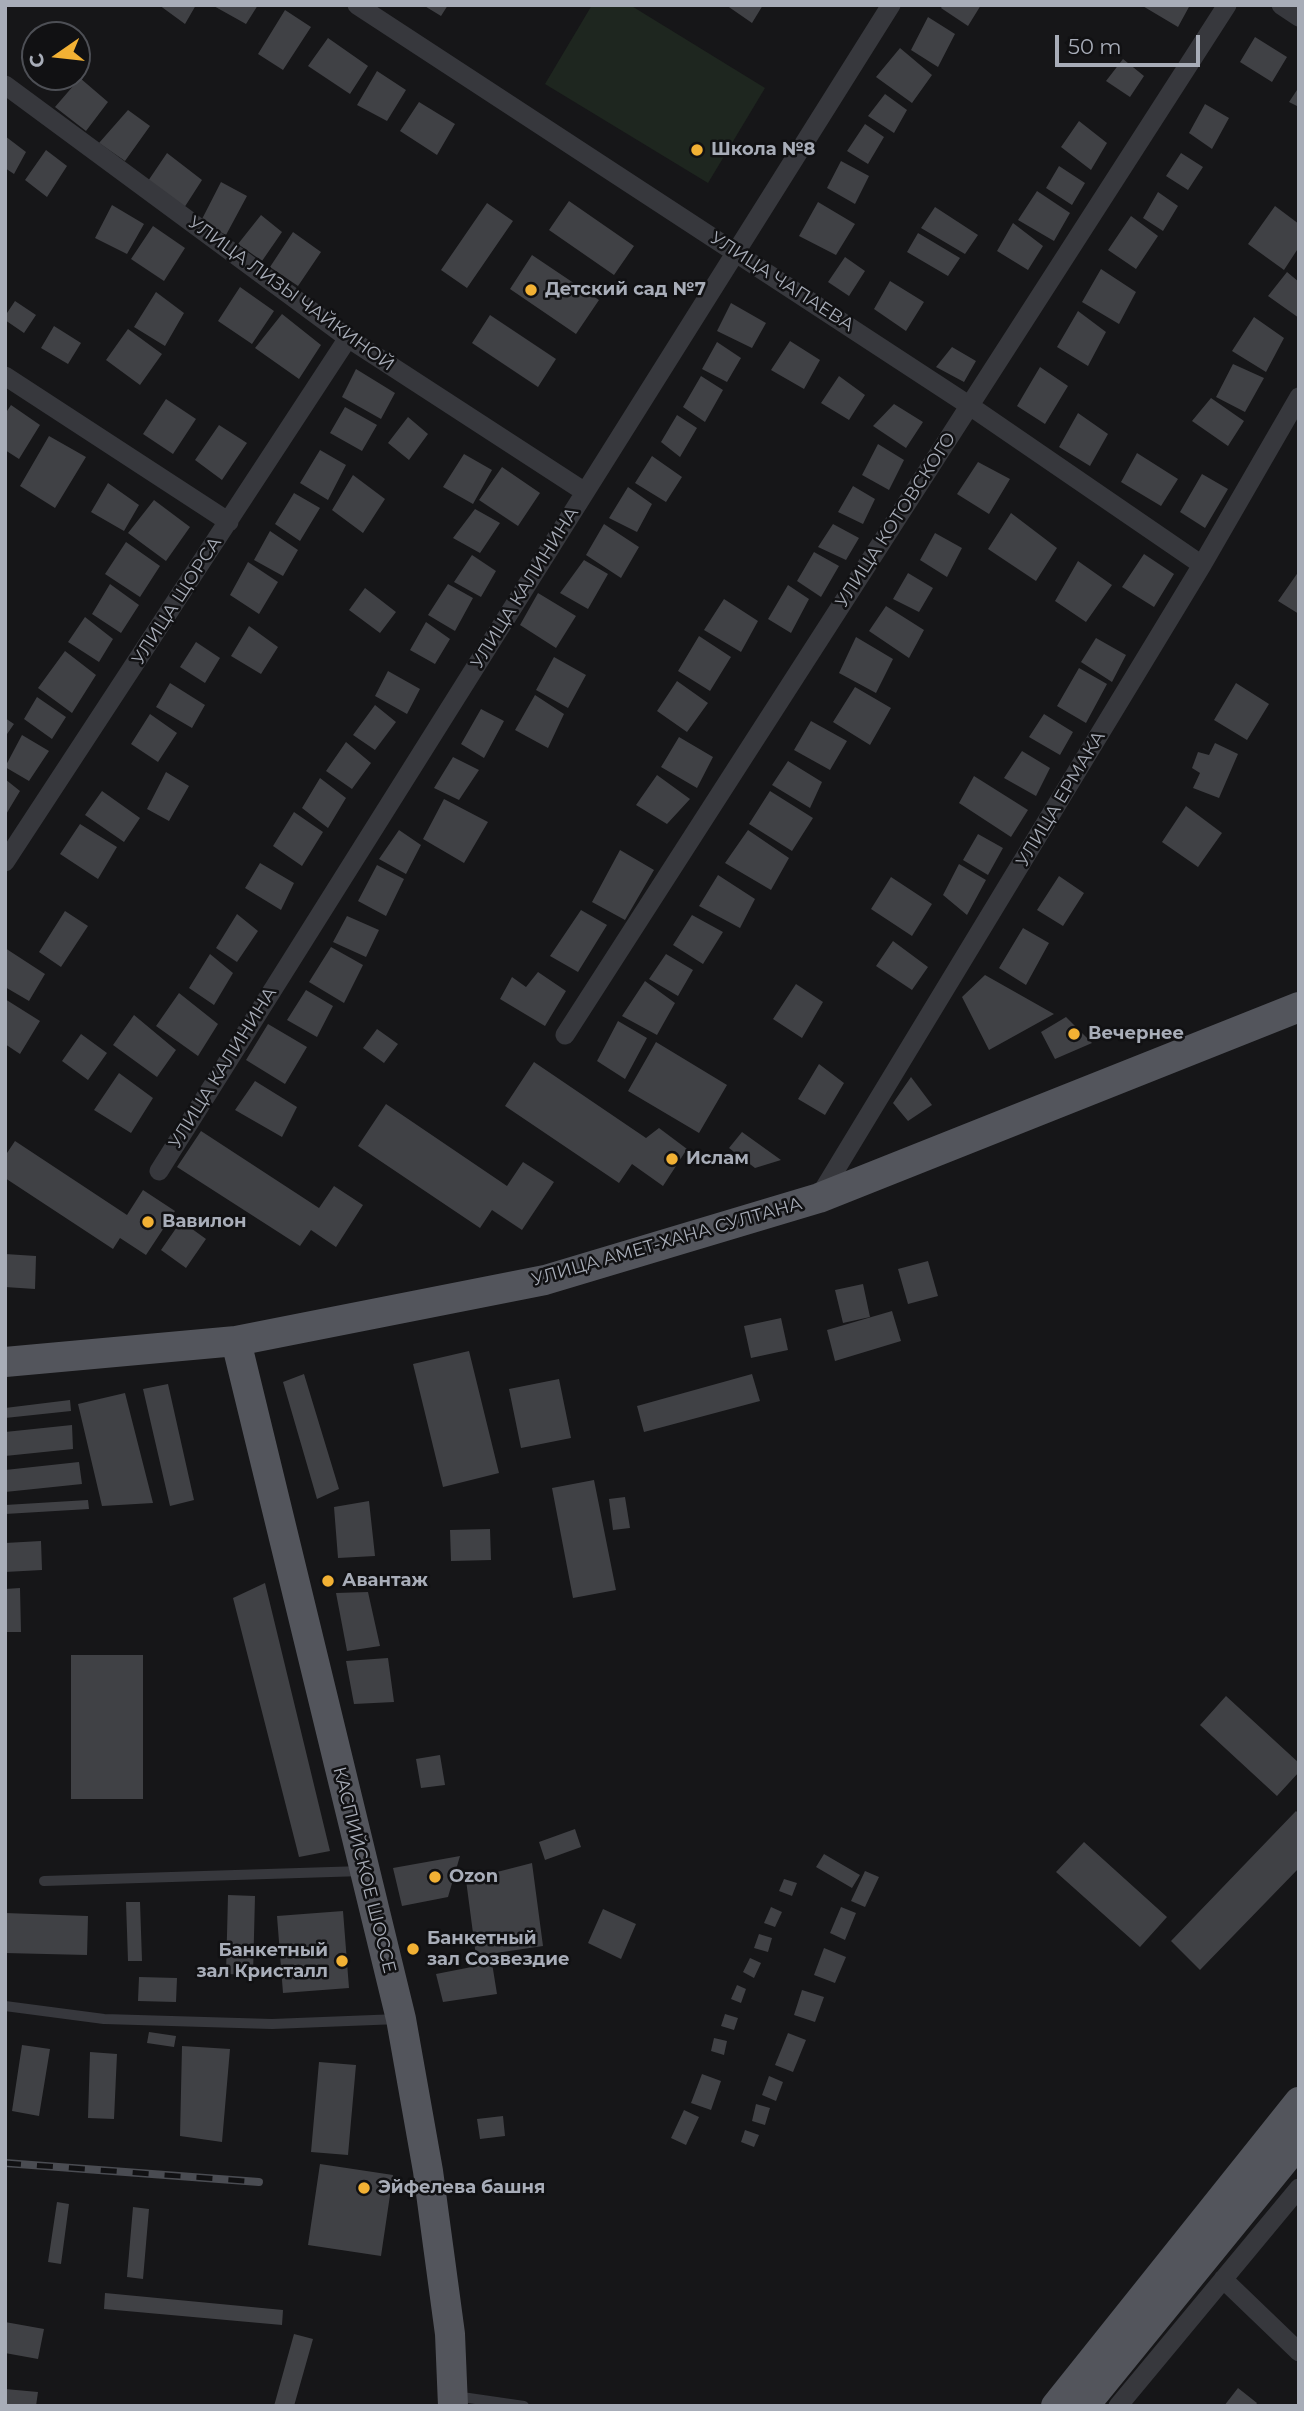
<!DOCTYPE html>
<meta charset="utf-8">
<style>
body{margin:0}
#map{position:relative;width:1304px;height:2411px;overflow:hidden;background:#161618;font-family:Montserrat,sans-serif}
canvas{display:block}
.frame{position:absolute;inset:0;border:7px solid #a8adb8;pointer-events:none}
.north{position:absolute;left:21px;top:21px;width:70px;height:70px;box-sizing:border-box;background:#111113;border:2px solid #4d4f55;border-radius:50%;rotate:256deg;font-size:19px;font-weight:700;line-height:28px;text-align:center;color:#a8adb8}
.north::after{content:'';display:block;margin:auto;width:24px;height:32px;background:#f2b134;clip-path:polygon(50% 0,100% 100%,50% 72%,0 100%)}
.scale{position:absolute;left:1055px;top:35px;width:145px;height:32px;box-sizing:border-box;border:4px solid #a8adb8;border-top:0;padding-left:9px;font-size:21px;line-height:24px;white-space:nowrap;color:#a8adb8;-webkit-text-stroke:5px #111113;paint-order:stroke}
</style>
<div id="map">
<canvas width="1304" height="2411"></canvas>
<div class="frame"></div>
<div class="north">С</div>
<div class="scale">50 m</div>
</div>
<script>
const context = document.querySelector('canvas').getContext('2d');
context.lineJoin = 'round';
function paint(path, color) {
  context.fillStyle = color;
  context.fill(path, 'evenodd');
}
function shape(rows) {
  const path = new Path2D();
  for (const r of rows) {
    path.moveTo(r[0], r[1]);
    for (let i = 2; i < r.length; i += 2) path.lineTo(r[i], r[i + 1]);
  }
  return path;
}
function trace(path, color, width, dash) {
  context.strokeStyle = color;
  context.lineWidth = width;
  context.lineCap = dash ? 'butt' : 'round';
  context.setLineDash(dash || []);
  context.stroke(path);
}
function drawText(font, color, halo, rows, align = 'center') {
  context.font = font + ' Montserrat,sans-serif';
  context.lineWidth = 5;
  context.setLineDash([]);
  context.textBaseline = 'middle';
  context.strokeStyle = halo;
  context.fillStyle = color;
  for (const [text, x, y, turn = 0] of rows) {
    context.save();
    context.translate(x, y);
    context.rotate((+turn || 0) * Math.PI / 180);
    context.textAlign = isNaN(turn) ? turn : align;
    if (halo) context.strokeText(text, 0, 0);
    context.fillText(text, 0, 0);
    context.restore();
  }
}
paint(shape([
 [592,5,630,5,765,88,708,183,545,84]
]), '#1e261f');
paint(shape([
 [159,5,196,5,185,24],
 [212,5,258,5,246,24],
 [423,5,448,5,441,16],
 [726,5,763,5,752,23],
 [943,5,981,5,968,26,941,8],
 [1141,5,1190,5,1178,27],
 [285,10,311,27,283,70,258,54],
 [928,17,955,34,938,67,911,50],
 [1255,37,1287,57,1272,82,1240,62],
 [328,38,368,66,350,94,308,66],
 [77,43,86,51,77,63],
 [900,48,932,75,912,103,876,77],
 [1123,59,1144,76,1130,97,1106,81],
 [377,71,406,90,387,121,357,105],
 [80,78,108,102,86,131,55,107],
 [1299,87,1299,107,1289,102],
 [885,94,907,110,894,133,868,116],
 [419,102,455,124,437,155,400,131],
 [1205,104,1229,118,1212,149,1189,133],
 [128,110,150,126,125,161,99,143],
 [1079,121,1107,143,1091,170,1061,147],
 [865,124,884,137,868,164,847,151],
 [5,136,26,152,14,174,5,168],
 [46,150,67,166,47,197,25,180],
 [167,153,202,180,184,208,148,181],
 [1181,153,1203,167,1188,190,1166,176],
 [841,161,869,176,855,204,827,188],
 [1059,166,1085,183,1072,205,1046,188],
 [221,182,247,196,226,235,201,221],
 [1037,191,1070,213,1054,241,1018,220],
 [1158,192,1178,206,1163,231,1143,218],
 [569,201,634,246,614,275,549,230],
 [818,202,855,224,836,255,799,236],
 [487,203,513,221,467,288,441,270],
 [112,205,144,224,127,254,95,238],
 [1275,206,1299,224,1299,247,1284,270,1248,244],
 [935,207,978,235,965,254,921,228],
 [261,215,282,232,262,261,238,244],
 [1131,216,1158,236,1136,269,1108,250],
 [1013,223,1043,246,1028,270,997,251],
 [153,226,185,248,164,281,131,259],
 [293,232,321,252,298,286,270,267],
 [918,233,960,258,948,276,907,252],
 [532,255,599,300,576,334,510,289],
 [845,257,865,271,849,296,828,282],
 [1101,269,1136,292,1119,324,1082,302],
 [1287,272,1299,282,1299,318,1268,296],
 [890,281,924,302,906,331,874,309],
 [240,287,274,311,252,344,218,321],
 [156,292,184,313,165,346,134,327],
 [15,301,36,315,24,333,5,320,5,316],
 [731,303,766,323,752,348,717,331],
 [1078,311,1106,332,1088,366,1057,347],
 [282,314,321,345,299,379,255,348],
 [490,315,556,359,538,387,472,343],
 [1254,317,1284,338,1266,372,1232,351],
 [54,326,81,343,68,364,41,348],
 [128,329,162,354,140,385,106,360],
 [790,341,820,360,804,389,771,370],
 [717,342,741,358,727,382,702,369],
 [952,347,976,361,964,382,936,367],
 [1233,364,1264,378,1245,412,1216,397],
 [1040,367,1068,386,1045,424,1017,406],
 [356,369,395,393,381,419,342,397],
 [701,376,723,390,705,422,683,407],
 [839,376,865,395,849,420,821,403],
 [1211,398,1244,421,1228,446,1192,421],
 [166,399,196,419,173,454,143,434],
 [894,404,923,422,906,448,873,426],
 [11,405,40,425,19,459,5,450,5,414],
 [345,407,377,425,362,451,330,433],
 [1078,413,1108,434,1090,466,1059,447],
 [677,415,697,428,680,457,661,442],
 [408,417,428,434,409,460,388,443],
 [219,425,247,443,222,480,195,460],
 [49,436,86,457,55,508,20,486],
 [878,444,904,460,889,490,862,475],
 [320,450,346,465,328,500,300,483],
 [1137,453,1178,479,1161,506,1121,482],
 [464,454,492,470,473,504,443,487],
 [652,456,682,477,666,502,635,483],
 [978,462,1010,479,989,514,957,494],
 [502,467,540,493,518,526,479,500],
 [1202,474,1228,489,1205,528,1180,512],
 [353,475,385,499,363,533,332,510],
 [108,483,139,505,124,531,91,512],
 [853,486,875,499,863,524,838,512],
 [628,487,652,504,637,532,609,518],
 [294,493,320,508,300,541,275,524],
 [154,500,190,527,166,561,128,533],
 [475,509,500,523,480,553,453,538],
 [1011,513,1057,548,1036,581,988,549],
 [604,524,639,547,621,578,586,555],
 [833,524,859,538,846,560,818,547],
 [270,531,298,550,283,576,254,560],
 [935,533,962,548,947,577,920,560],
 [126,542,160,566,140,597,105,574],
 [814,552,839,566,821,597,797,581],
 [1144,554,1174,574,1154,607,1122,587],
 [472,555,496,571,481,597,454,582],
 [584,560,608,574,588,609,560,593],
 [1078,561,1112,585,1086,622,1055,601],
 [248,562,278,582,259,614,230,595],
 [1299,571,1299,614,1278,601],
 [908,573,933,588,919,612,893,599],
 [110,584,139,605,121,633,92,614],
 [448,584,473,598,455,631,428,615],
 [788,585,809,599,791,633,768,619],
 [365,588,396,612,380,633,349,610],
 [538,593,576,616,556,648,520,625],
 [724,599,758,621,741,652,704,630],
 [886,606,924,630,909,658,869,631],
 [85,617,113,639,99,662,68,642],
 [426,622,450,639,435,664,410,650],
 [249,626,278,647,261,674,231,656],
 [699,636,731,657,710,691,678,671],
 [856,637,893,659,876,693,839,673],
 [1096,638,1126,655,1112,682,1081,662],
 [196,642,220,658,205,683,180,667],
 [65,651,96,675,72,713,38,688],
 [554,657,586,675,568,708,536,690],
 [1079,668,1107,684,1086,723,1057,706],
 [388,671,420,689,407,714,375,696],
 [677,681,708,703,687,732,657,711],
 [170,683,205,705,192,728,156,707],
 [1236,683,1269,704,1247,740,1214,720],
 [855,687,891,708,870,745,833,722],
 [535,695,564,714,548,748,515,730],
 [37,697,66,717,52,739,24,719],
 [375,705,396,722,375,750,353,735],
 [481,709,504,721,484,758,461,744],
 [150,714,177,733,158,762,131,744],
 [1044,714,1073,732,1060,755,1029,737],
 [5,718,14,724,5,737],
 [811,721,847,741,830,770,794,750],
 [22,735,49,751,29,781,5,767],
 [679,737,713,757,697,788,661,767],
 [346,742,371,763,352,789,326,771],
 [1215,743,1238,754,1219,798,1193,788,1200,773,1192,768,1198,752,1209,755],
 [1022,751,1050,768,1036,796,1004,778],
 [453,757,479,770,459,800,434,788],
 [788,761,822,782,810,808,772,785],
 [166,772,189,786,169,821,147,809],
 [657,775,690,799,667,824,636,805],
 [974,776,1028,810,1011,837,959,803],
 [320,778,346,798,328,828,302,808],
 [5,779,20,791,5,816],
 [102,791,140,818,124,842,85,815],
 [770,791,813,818,792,851,749,824],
 [444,799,488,822,464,863,423,839],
 [1186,806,1222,833,1198,867,1162,842],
 [294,812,323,832,302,866,273,846],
 [80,824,117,847,98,879,60,854],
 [399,830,421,845,406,874,379,859],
 [748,830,789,858,771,890,725,863],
 [978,834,1003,848,988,875,963,860],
 [620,850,654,870,625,920,592,902],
 [260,863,294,883,281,910,245,888],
 [959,864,986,880,967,915,943,895],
 [377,865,404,879,386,916,358,901],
 [718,875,755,899,740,928,699,906],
 [1059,876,1084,893,1063,926,1037,910],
 [891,877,932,904,912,936,871,909],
 [581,910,607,925,578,972,550,956],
 [65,911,88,926,61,967,39,952],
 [237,914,258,931,237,962,216,948],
 [692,915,723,932,703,964,673,945],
 [347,916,379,930,366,957,333,942],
 [1023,928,1049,943,1026,985,999,968],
 [893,941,928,967,912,990,876,966],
 [331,947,363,965,344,1003,309,982],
 [5,948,45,974,29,1001,5,987],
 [210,954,233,973,214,1005,189,988],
 [666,954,693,970,678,996,649,979],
 [538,972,566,991,545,1026,500,999,512,977,526,987],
 [985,975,1054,1014,989,1050,962,997],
 [645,981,675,1003,657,1035,622,1016],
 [796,984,823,1002,802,1038,773,1019],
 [306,990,333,1006,317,1037,287,1020],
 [179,993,218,1024,198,1056,156,1026],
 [5,999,40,1021,20,1054,5,1044],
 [134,1015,176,1050,157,1077,113,1045],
 [1066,1017,1092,1043,1055,1059,1041,1032],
 [618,1021,647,1038,625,1079,597,1061],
 [268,1024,307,1047,285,1084,246,1060],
 [377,1029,398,1044,384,1063,363,1048],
 [81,1034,107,1053,88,1080,62,1061],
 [656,1042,727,1085,699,1133,628,1091],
 [534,1062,646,1138,659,1128,687,1149,663,1186,632,1164,619,1183,505,1106],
 [819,1064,844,1083,825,1115,798,1099],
 [119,1073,153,1098,131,1133,94,1110],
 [911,1077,932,1105,908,1121,893,1103],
 [255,1081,297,1107,282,1137,235,1110],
 [386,1104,507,1186,523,1162,554,1182,522,1230,492,1210,480,1228,358,1146],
 [201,1131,319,1208,334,1186,363,1205,336,1247,311,1230,300,1246,177,1167],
 [742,1132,781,1160,755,1168,729,1148],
 [15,1141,127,1215,143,1190,175,1211,146,1255,120,1238,113,1249,5,1178,5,1156],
 [181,1221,206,1239,186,1268,161,1250],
 [5,1254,36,1256,35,1289,5,1287],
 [928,1261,938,1296,908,1304,898,1269],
 [863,1284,870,1317,843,1323,835,1290],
 [892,1311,901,1341,835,1361,827,1330],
 [781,1318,788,1350,751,1358,744,1326],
 [469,1351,499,1473,443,1487,413,1364],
 [304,1374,339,1489,317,1499,283,1382],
 [752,1374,760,1401,644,1432,637,1406],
 [559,1379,571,1438,521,1448,509,1389],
 [168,1384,194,1500,170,1506,143,1389],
 [125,1393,153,1503,102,1506,78,1404],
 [70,1400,71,1411,5,1418,5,1408],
 [72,1425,73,1449,5,1456,5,1432],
 [79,1462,82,1484,5,1492,5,1470],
 [594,1480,616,1590,573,1598,552,1488],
 [625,1497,630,1528,613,1530,609,1499],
 [88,1500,89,1509,5,1514,5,1505],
 [369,1501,375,1556,338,1558,334,1507],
 [490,1529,491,1560,451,1561,450,1530],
 [41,1541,42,1570,5,1572,5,1543],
 [265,1583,330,1851,299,1857,233,1598],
 [20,1588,21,1632,5,1632,5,1589],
 [368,1592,380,1646,347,1651,336,1593],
 [71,1655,143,1655,143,1799,71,1799],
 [388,1658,394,1702,354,1704,346,1661],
 [1226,1696,1299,1763,1299,1772,1277,1796,1200,1725],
 [440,1755,445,1785,421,1788,416,1759],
 [1296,1811,1299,1814,1299,1868,1200,1970,1171,1941],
 [575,1829,581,1847,545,1860,539,1842],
 [1084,1842,1167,1917,1140,1947,1056,1872],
 [824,1854,860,1875,852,1888,816,1867],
 [460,1856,448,1897,402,1906,393,1868],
 [532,1863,543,1946,476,1956,466,1880],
 [865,1871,879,1877,865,1907,851,1901],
 [784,1879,797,1883,792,1896,779,1891],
 [228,1895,255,1896,253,1975,226,1974],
 [126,1902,140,1902,142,1961,128,1961],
 [771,1907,782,1912,775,1927,764,1923],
 [841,1907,856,1913,845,1940,830,1933],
 [603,1909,636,1924,621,1959,588,1943],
 [343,1911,349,1988,283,1993,277,1916],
 [5,1913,88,1916,87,1955,5,1953],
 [759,1934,772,1938,768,1952,754,1948],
 [824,1948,846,1957,835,1983,814,1975],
 [750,1958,761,1963,754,1978,743,1972],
 [492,1963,497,1994,443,2002,436,1974],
 [139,1977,177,1978,176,2002,138,2001],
 [737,1985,746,1989,741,2003,731,1999],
 [802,1990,824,1997,815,2022,794,2015],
 [725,2014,738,2018,734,2030,721,2026],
 [149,2032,176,2036,174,2047,147,2043],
 [788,2033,806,2040,793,2072,775,2065],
 [714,2038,727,2041,724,2055,711,2051],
 [22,2045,50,2049,39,2116,12,2111],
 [182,2046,230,2049,222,2142,180,2136],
 [90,2052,117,2054,114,2119,88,2118],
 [319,2062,356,2065,348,2155,311,2152],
 [702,2074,721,2081,711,2110,691,2103],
 [769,2076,783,2082,776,2101,762,2095],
 [756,2104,770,2108,765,2125,752,2121],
 [684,2110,699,2117,686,2145,671,2138],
 [503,2116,505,2136,480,2139,477,2119],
 [745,2130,759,2135,754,2147,741,2142],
 [320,2164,393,2175,381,2256,308,2245],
 [57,2202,69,2204,61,2264,48,2262],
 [133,2207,149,2209,143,2279,127,2277],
 [105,2293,283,2310,282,2325,104,2309],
 [5,2322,44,2329,38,2359,5,2353],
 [294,2334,313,2339,294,2406,274,2406],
 [1238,2388,1257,2403,1255,2406,1224,2406],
 [5,2389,38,2392,36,2406,5,2406]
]), '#404145');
trace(shape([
 [44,1881,363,1871],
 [5,2006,104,2019,272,2024,399,2019],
 [455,2396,524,2406]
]), '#37383d', 10);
trace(shape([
 [357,5,970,406,1202,565],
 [1281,5,1299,17],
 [5,85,348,338,585,492],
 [5,376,229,522],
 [5,862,348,338],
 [565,1035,1227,5],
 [159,1171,891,5],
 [819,1197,1202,565,1299,397],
 [1223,2279,1299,2352],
 [1118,2406,1299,2188]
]), '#37383d', 19);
trace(shape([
 [236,1341,401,2019,428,2171,450,2334,453,2406],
 [5,1362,236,1341,545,1280,819,1198,1299,1007],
 [1056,2406,1299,2102],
 [1084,2406,1299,2142]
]), '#53555c', 30);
const rail = shape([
 [5,2163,259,2182]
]);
trace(rail, '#4a4c52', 8);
trace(rail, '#111113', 5, [16]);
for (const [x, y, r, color] of [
 [697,150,7,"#f2b134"],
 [531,290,7,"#f2b134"],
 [1074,1034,7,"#f2b134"],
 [672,1159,7,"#f2b134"],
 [148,1222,7,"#f2b134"],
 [328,1581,7,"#f2b134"],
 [435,1877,7,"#f2b134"],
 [413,1949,7,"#f2b134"],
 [342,1961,7,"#f2b134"],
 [364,2188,7,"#f2b134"]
]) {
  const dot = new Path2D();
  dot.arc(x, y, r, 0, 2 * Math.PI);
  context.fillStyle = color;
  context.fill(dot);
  trace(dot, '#111113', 2.5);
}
drawText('bold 18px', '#a8adb8', '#111113', [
 ["Школа №8",711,150],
 ["Детский сад №7",545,290],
 ["Вечернее",1088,1034],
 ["Ислам",686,1159],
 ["Вавилон",162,1222],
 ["Авантаж",342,1581],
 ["Ozon",449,1877],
 ["Банкетный",427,1939],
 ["зал Созвездие",427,1960],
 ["Банкетный",328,1951,"right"],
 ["зал Кристалл",328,1972,"right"],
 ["Эйфелева башня",378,2188]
], 'left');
drawText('18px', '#a8adb8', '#111113', [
 ["УЛИЦА ЧАПАЕВА",782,282,33],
 ["УЛИЦА ЛИЗЫ ЧАЙКИНОЙ",291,294,36],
 ["УЛИЦА КОТОВСКОГО",896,520,-57],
 ["УЛИЦА КАЛИНИНА",525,588,-58],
 ["УЛИЦА ЩОРСА",177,601,-57],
 ["УЛИЦА ЕРМАКА",1061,799,-59],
 ["УЛИЦА КАЛИНИНА",223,1068,-58],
 ["УЛИЦА АМЕТ-ХАНА СУЛТАНА",667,1242,-16],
 ["КАСПИЙСКОЕ ШОССЕ",364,1870,76]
]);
</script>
